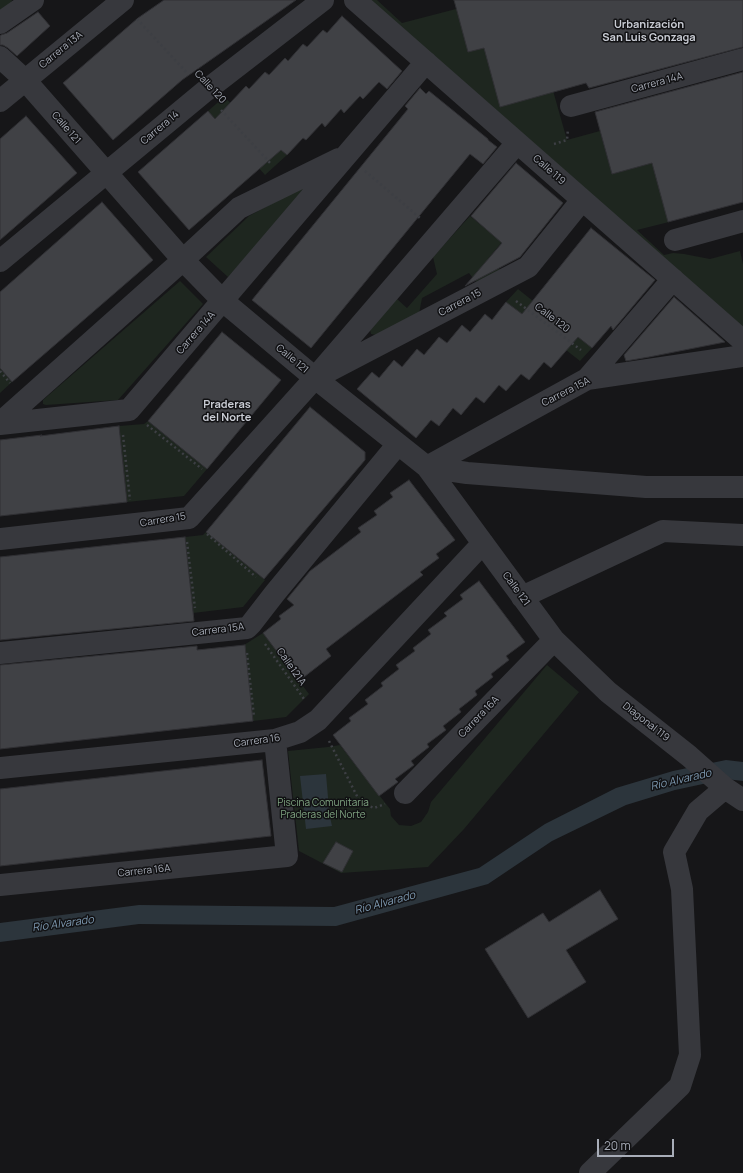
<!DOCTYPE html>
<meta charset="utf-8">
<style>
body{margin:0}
#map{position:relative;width:743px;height:1173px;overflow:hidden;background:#161618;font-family:Manrope,sans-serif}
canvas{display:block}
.scale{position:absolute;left:597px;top:1139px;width:77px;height:18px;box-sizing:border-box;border:2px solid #a8adb8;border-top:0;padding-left:5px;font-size:12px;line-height:14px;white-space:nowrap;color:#a8adb8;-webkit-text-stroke:3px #111113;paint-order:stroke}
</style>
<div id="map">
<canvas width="743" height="1173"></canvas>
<div class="scale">20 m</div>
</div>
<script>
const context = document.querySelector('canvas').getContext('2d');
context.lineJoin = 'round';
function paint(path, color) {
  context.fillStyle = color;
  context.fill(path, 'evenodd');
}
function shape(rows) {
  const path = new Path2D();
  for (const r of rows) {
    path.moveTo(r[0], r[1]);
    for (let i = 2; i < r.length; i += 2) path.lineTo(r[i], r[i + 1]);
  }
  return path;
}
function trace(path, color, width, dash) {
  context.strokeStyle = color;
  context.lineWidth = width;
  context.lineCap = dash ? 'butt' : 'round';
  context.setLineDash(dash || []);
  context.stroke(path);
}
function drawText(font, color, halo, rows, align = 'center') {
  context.font = font + ' Manrope,sans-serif';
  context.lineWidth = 3;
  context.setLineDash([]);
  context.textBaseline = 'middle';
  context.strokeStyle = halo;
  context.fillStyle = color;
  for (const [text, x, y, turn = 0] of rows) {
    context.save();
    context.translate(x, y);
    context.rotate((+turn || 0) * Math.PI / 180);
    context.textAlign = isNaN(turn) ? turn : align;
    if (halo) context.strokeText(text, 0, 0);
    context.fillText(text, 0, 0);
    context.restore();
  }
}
paint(shape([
 [0,0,12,0,10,8,0,10],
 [362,0,377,0,402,23,456,9,570,24,550,80,567,140,600,131,612,174,652,163,669,222,637,230,664,255,673,253,684,254,710,259,740,251,743,264,743,336],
 [224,97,287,155,265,175,208,111],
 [319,178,228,277,206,257,249,216],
 [470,216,502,242,487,260,501,270,476,282,469,273,422,298,419,314,376,335,371,334,370,329,397,299,407,308,437,274,433,257],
 [180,281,203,304,118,400,46,405,43,404,43,400],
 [518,289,533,301,592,348,580,361,566,350,506,302],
 [0,368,12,382,0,393],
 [148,421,207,469,184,496,127,502,119,426,144,424],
 [206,532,265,580,243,607,193,613,185,537,203,535],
 [263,633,309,694,286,717,253,721,244,645],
 [547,665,579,692,464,829,428,867,341,873,299,851,288,751,328,747,340,745,390,809,391,816,399,825,411,826,421,822,428,812,431,802]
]), '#1e261f');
paint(shape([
 [726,760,743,762,743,781,726,779,675,790,626,805,552,841,488,884,336,926,139,924,0,942,0,923,139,905,334,907,479,868,545,824,616,788,673,771],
 [326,774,329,809,327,811,327,814,328,817,330,817,332,826,306,829,300,776]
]), '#2c353c');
const building = shape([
 [164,0,296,0,182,80,113,140,63,83,138,18,164,0],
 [454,0,743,0,743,47,589,88,586,83,500,107,484,48,468,52,454,0],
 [38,12,50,26,17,56,8,48,3,45,0,45,0,36,1,35,7,33,38,12],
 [342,16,402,71,387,89,379,82,363,99,360,96,344,113,341,109,325,127,322,123,306,140,303,138,287,155,281,150,189,230,138,172,208,111,215,119,246,86,249,89,265,72,269,75,285,58,288,61,303,44,307,47,323,30,327,33,342,16],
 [743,72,743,202,668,222,652,163,612,174,595,112,743,72],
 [420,88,426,94,429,91,488,139,488,140,497,147,483,164,470,154,311,348,252,300,408,109,405,106,420,88],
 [26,116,77,173,0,240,0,139,26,116],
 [516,163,563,203,520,257,465,286,502,243,471,216,516,163],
 [102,202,153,260,12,382,0,368,0,292,102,202],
 [591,228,655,280,613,330,611,326,592,348,578,337,551,368,544,362,529,380,521,374,506,391,499,385,484,403,476,397,461,415,453,408,439,426,431,420,416,438,357,389,372,372,379,378,394,360,402,367,417,349,424,355,439,337,447,343,462,325,470,332,485,314,492,320,506,302,522,314,591,228],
 [674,297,725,342,649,357,626,361,624,355,674,297],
 [222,332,281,380,207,469,148,421,222,332],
 [310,407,365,452,365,460,264,579,206,532,310,407],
 [119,426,127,502,0,516,0,440,42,435,40,436,119,426],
 [409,480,455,540,436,554,439,558,420,572,423,575,326,649,331,656,304,677,296,677,263,633,281,619,279,616,294,605,287,599,310,571,361,532,358,528,377,515,374,511,393,497,390,493,409,480],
 [185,537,194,621,0,640,0,557,185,537],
 [479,581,525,642,506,656,509,660,491,674,493,677,475,691,477,695,459,709,461,712,443,726,446,730,427,744,429,747,411,761,414,765,395,779,398,782,379,796,333,735,351,721,349,718,368,704,365,700,383,686,381,683,399,669,396,665,415,651,413,648,431,634,428,630,447,616,444,613,463,599,460,595,479,581],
 [245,645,253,721,0,749,0,665,197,646,197,650,245,645],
 [262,760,271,836,0,866,0,789,262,760],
 [336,842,353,851,342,872,323,863,336,842],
 [600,890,618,919,566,950,586,982,528,1018,485,949,543,913,549,922,600,890]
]);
paint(building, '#404145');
trace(building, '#303034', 1);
trace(shape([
 [137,19,188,74],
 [221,110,272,165],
 [554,144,567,140,568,129],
 [365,171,420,218],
 [516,301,581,350],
 [0,371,10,383],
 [147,425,202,469],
 [123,435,130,500],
 [207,534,256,577],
 [187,542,195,608],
 [265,644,304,699],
 [247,653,254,717],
 [329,741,360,802,374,808,385,804]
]), '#3d3f44', 2.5, [2, 3]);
trace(shape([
 [355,0,743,341],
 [0,23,33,0],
 [0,57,25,80,183,260,223,301,315,378,427,467,554,640,608,692,689,756,725,788,743,800],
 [0,101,123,0],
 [571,106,743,59],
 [675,240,743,221],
 [0,261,204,92,323,0],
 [325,373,528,267,582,200],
 [587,379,673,279],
 [0,423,183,260,239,208,339,159],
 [0,424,129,410,426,62],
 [427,467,587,379,743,356],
 [427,467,467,473,646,487,743,487],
 [0,539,189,518,315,378,517,143],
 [522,597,663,531,743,535],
 [0,653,247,628,251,624,275,593,398,444],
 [0,768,275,740,300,732,318,720,483,543],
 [405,793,554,640],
 [0,885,287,856,275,740],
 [590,1173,680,1086,690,1055,682,889,674,852,698,811,725,788]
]), '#37383d', 22);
drawText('10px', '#a8adb8', '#111113', [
 ["Carrera 13A",61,50,-39],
 ["Carrera 14A",657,83,-15],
 ["Calle 120",210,87,47],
 ["Calle 121",66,128,49],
 ["Carrera 14",160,128,-40],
 ["Calle 119",549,170,41],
 ["Carrera 15",460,303,-28],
 ["Calle 120",552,318,37],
 ["Carrera 14A",196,333,-49],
 ["Calle 121",292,359,40],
 ["Carrera 15A",566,392,-27],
 ["Carrera 15",163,520,-9],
 ["Calle 121",516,589,54],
 ["Carrera 15A",218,630,-7],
 ["Calle121A",291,667,55],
 ["Carrera 16A",479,717,-46],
 ["Diagonal 119",646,722,38],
 ["Carrera 16",257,741,-8],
 ["Carrera 16A",144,871,-6]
]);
drawText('10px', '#7fa381', '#111113', [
 ["Piscina Comunitaria",323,803],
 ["Praderas del Norte",323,815]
]);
drawText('bold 11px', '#c9ccd4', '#111113', [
 ["Urbanización",649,25],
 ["San Luis Gonzaga",649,38],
 ["Praderas",227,405],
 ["del Norte",227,418]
]);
drawText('italic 11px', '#7f9bb3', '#111113', [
 ["Río Alvarado",681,780,-13],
 ["Río Alvarado",385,903,-15],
 ["Río Alvarado",63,924,-8]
]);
</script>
